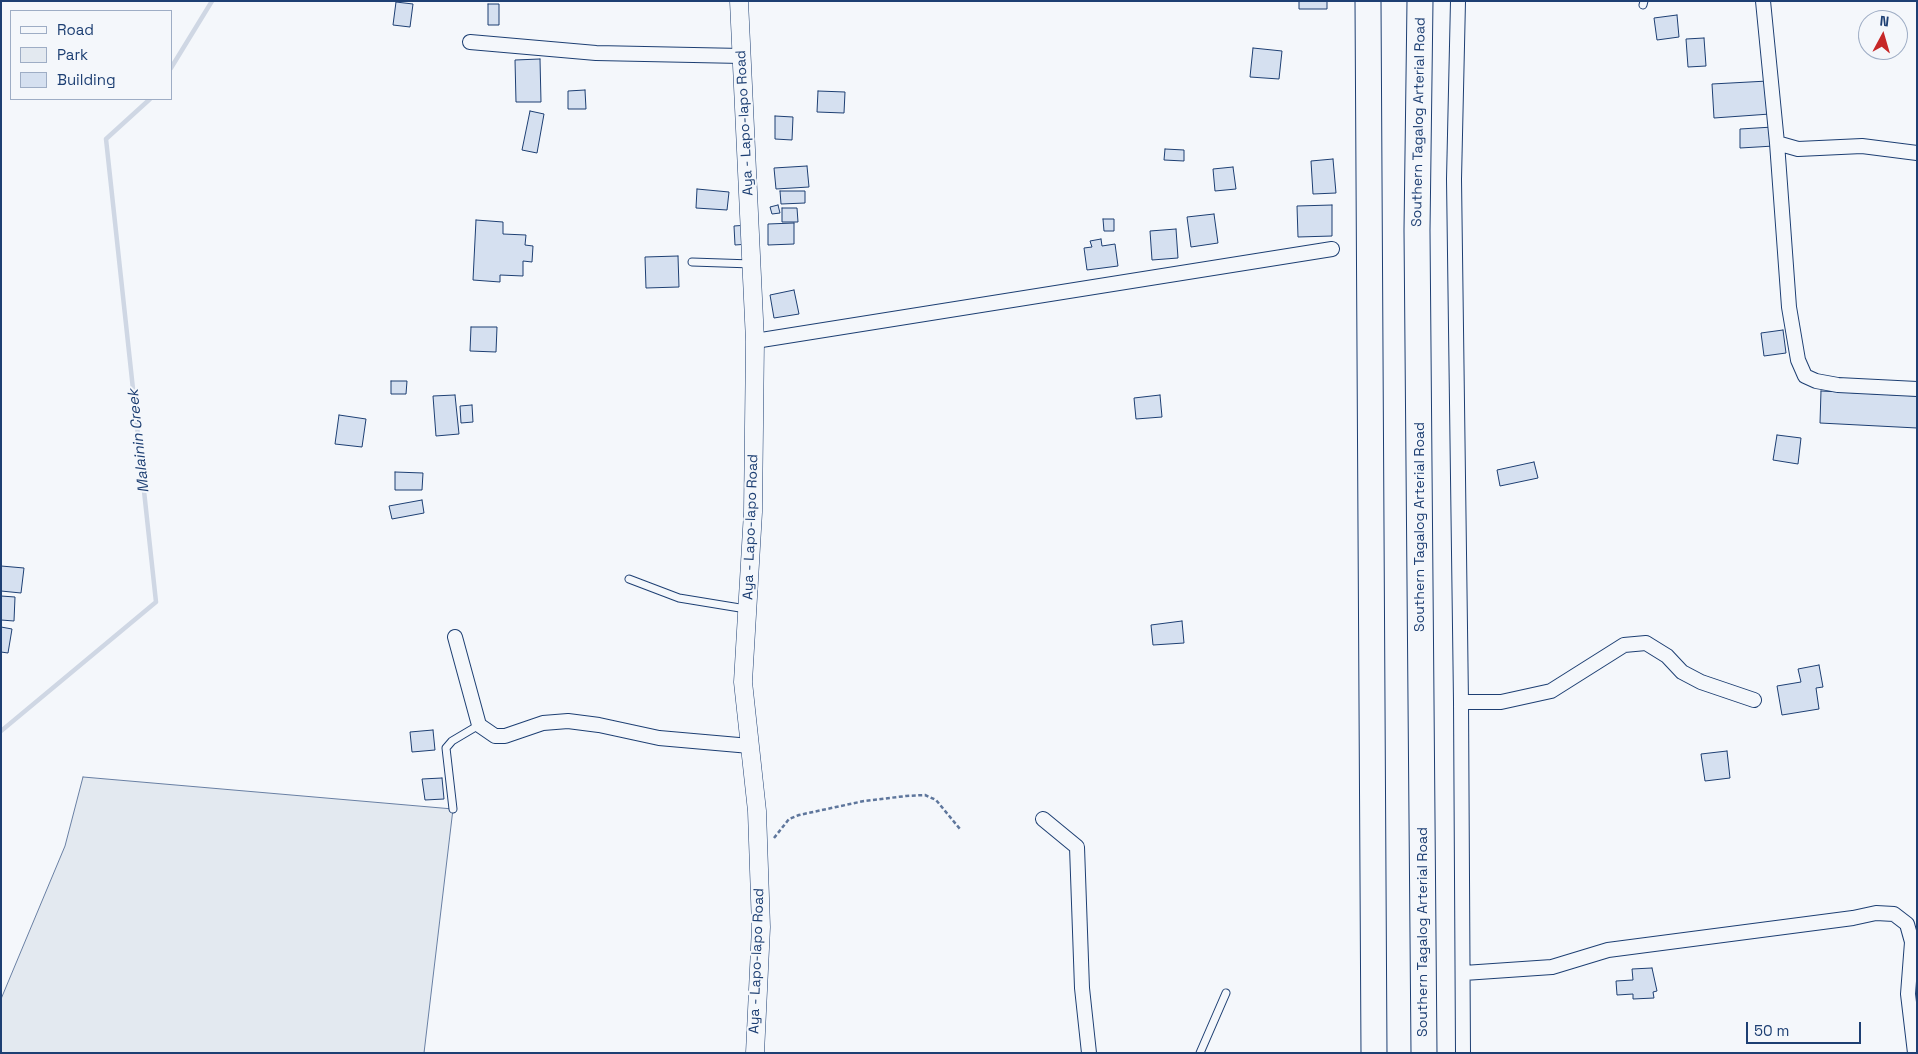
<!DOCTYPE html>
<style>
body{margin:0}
#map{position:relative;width:1918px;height:1054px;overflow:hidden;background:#f4f7fb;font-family:"Space Grotesk",sans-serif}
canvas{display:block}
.frame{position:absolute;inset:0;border:2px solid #1d3f73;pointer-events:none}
.legend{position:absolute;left:10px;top:10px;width:162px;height:90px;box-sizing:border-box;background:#f4f7fb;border:1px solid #9eadc5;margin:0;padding:6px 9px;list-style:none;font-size:15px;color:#1d3f73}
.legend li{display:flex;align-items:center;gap:10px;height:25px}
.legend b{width:25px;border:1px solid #9eadc5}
.north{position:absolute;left:1858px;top:10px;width:50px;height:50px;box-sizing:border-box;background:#f4f7fb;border:1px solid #9eadc5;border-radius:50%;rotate:6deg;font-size:14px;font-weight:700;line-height:20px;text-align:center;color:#1d3f73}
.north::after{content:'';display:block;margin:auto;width:18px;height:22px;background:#c62828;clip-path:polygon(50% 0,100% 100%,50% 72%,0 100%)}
.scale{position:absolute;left:1746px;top:1022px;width:115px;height:22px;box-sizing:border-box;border:2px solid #1d3f73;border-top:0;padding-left:6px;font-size:15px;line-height:18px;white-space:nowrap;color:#1d3f73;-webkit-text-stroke:4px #f4f7fb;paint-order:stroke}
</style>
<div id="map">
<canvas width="1918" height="1054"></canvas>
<div class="frame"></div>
<ul class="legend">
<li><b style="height:6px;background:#f4f7fb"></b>Road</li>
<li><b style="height:14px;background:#e3e9f0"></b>Park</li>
<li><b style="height:14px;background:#d5e0f0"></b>Building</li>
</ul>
<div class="north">N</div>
<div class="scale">50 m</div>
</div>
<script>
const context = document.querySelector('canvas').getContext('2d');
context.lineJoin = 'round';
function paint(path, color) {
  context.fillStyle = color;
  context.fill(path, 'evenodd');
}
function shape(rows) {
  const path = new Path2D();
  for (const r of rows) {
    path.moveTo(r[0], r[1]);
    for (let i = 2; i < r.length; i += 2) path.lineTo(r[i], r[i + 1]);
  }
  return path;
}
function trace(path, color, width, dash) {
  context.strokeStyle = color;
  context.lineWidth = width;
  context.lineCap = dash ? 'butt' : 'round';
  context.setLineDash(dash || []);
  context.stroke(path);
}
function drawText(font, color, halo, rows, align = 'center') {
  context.font = font + ' "Space Grotesk",sans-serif';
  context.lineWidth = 4;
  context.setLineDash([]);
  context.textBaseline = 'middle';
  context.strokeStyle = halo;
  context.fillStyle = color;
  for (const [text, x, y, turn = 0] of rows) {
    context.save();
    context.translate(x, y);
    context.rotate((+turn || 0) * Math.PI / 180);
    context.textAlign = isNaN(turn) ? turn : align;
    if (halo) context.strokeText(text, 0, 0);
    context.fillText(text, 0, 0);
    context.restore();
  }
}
const green = shape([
 [83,777,453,809,424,1053,1,1053,1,999,65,846,83,777]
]);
paint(green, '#e3e9f0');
trace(green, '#687fa3', 1);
trace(shape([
 [171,68,212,1],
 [1,731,156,602,106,139,150,99]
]), '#cfd7e4', 4.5);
const building = shape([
 [1299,1,1327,1,1327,9,1299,9,1299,1],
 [396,2,413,4,410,27,393,25,396,2],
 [488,4,499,4,499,25,488,25,488,4],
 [1677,15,1679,37,1657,40,1654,18,1677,15],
 [1704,38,1706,66,1688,67,1686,39,1704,38],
 [1253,48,1282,51,1279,79,1250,77,1253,48],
 [540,59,541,102,516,102,515,60,540,59],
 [1768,81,1770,114,1714,118,1712,84,1768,81],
 [585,90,586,109,568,109,568,91,585,90],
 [818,91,845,92,844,113,817,112,818,91],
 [530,111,544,114,537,153,522,150,530,111],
 [775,116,793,117,792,140,775,139,775,116],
 [1773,127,1774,146,1740,148,1740,129,1773,127],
 [1165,149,1184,150,1184,161,1164,160,1165,149],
 [1333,159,1336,193,1313,194,1311,161,1333,159],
 [807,166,809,187,776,189,774,168,807,166],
 [1233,167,1236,189,1215,191,1213,169,1233,167],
 [697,189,729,192,727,210,696,208,697,189],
 [780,191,805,191,805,203,781,204,780,191],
 [778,205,780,213,772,214,770,207,778,205],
 [1332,205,1332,236,1298,237,1297,206,1332,205],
 [782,208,797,208,798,222,782,222,782,208],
 [1214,214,1218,243,1191,247,1187,217,1214,214],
 [1103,219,1114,219,1114,231,1104,231,1103,219],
 [476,220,503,222,503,234,526,235,525,245,533,246,532,262,523,261,523,276,500,275,500,282,473,280,476,220],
 [794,223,794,244,768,245,768,224,794,223],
 [748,225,749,244,735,245,734,226,748,225],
 [1176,229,1178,258,1152,260,1150,231,1176,229],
 [1101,239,1102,246,1115,244,1118,266,1087,270,1084,248,1092,247,1090,241,1101,239],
 [678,256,679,287,646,288,645,257,678,256],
 [794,290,799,314,774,318,770,295,794,290],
 [471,327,497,327,496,352,470,351,471,327],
 [1783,330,1786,353,1764,356,1761,333,1783,330],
 [391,381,407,381,406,394,391,394,391,381],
 [1821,391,1917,396,1917,428,1820,423,1821,391],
 [455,395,459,434,436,436,433,396,455,395],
 [1160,395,1162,417,1136,419,1134,398,1160,395],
 [472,405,473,422,461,423,460,406,472,405],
 [339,415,366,419,362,447,335,444,339,415],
 [1777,435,1801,438,1798,464,1773,460,1777,435],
 [1534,462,1538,478,1500,486,1497,470,1534,462],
 [395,472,423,473,422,490,395,490,395,472],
 [422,500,424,513,392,519,389,506,422,500],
 [1,566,24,568,21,593,1,591,1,566],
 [1,596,15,597,14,621,1,620,1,596],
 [1182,621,1184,643,1153,645,1151,625,1182,621],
 [1,627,12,629,8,653,1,652,1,627],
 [1819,665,1823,687,1816,688,1819,709,1782,715,1777,686,1801,682,1798,669,1819,665],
 [433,730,435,750,412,752,410,732,433,730],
 [1727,751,1730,778,1705,781,1701,754,1727,751],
 [442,778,444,799,425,800,422,779,442,778],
 [1652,968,1657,991,1653,992,1654,998,1633,999,1633,994,1617,995,1616,981,1633,980,1632,969,1652,968]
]);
paint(building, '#d5e0f0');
trace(building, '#1d3f73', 1);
const service = shape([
 [1643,5,1644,1],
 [692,262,752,264],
 [629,579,679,598,746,609],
 [453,809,446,748,452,741,479,725],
 [1200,1053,1226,993]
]);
const minor = shape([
 [1458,1,1454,179,1461,702,1463,1053],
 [1763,1,1777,143,1789,307,1798,360,1805,376,1816,381,1838,385,1917,389],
 [470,42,596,53,742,56],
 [1777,143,1798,149,1862,146,1917,153],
 [755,341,1332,249],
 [455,637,479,725,495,736,505,736,543,723,568,721,599,725,659,738,750,746],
 [1461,702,1501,702,1551,691,1624,645,1646,643,1667,656,1682,672,1701,682,1754,700],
 [1043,819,1077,847,1082,988,1089,1053],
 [1464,973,1552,967,1608,950,1853,918,1876,913,1894,914,1907,924,1912,942,1908,994,1915,1053]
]);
const tertiary = shape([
 [739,1,755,341,753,512,743,682,757,811,761,927,755,1053]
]);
const motorway = shape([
 [1368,1,1374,1053],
 [1420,1,1417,230,1424,1053]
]);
trace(service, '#1d3f73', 9);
trace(minor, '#1d3f73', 16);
trace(tertiary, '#1d3f73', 19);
trace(motorway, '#1d3f73', 27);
trace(shape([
 [774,838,789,819,799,815,864,801,906,796,925,795,936,800,960,829]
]), '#5e769c', 2.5, [4, 2.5]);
trace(service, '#f4f7fb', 7);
trace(minor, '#f4f7fb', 14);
trace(tertiary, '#f4f7fb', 18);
trace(motorway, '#f4f7fb', 25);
drawText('14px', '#1d3f73', '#f4f7fb', [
 ["Southern Tagalog Arterial Road",1419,122,-89],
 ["Aya - Lapo-lapo Road",745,123,-93],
 ["Aya - Lapo-lapo Road",751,527,-88],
 ["Southern Tagalog Arterial Road",1420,527,-90],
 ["Southern Tagalog Arterial Road",1423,932,-90],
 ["Aya - Lapo-lapo Road",757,961,-88]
]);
drawText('italic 15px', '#1d3f73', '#f4f7fb', [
 ["Malainin Creek",139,441,-96]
]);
</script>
